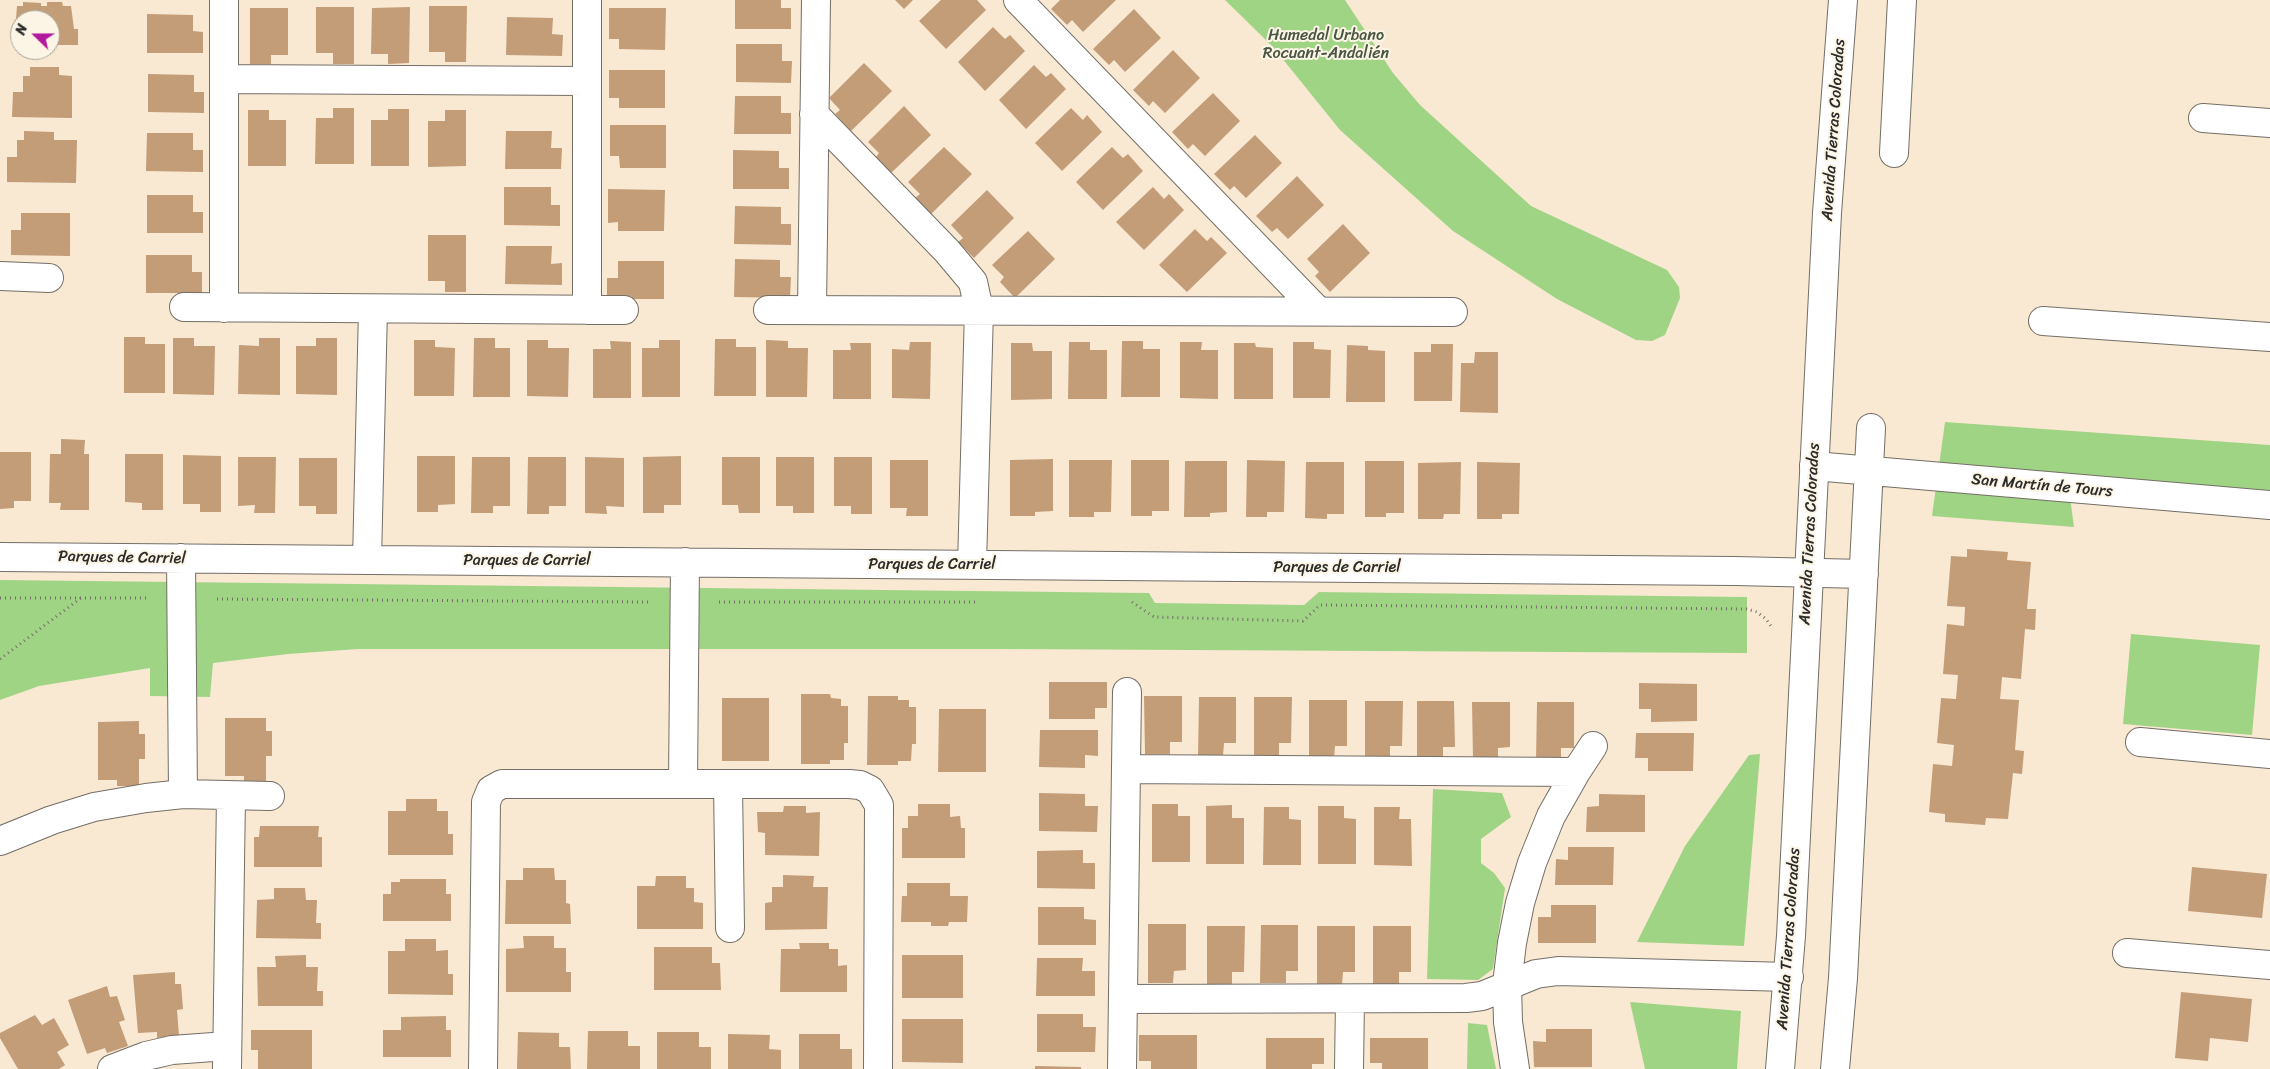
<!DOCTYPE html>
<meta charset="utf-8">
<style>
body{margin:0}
#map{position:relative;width:2270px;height:1069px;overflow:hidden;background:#f9e9d3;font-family:Sriracha,sans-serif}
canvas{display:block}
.north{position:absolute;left:10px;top:10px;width:50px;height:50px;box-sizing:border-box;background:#fcf5e5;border:1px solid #a8a49b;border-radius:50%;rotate:292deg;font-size:14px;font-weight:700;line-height:20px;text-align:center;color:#2b2b2b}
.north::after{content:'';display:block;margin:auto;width:18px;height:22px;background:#b5179e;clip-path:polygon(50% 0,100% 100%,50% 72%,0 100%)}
</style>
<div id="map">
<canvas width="2270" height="1069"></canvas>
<div class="north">N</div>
</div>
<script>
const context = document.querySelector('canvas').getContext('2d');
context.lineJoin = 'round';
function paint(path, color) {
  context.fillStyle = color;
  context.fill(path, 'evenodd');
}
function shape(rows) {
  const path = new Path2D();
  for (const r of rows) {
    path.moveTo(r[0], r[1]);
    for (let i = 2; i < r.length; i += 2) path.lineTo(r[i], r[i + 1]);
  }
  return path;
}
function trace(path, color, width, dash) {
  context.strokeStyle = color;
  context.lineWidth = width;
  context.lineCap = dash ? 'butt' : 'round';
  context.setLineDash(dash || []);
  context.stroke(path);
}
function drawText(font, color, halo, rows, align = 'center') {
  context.font = font + ' Sriracha,sans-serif';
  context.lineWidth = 4;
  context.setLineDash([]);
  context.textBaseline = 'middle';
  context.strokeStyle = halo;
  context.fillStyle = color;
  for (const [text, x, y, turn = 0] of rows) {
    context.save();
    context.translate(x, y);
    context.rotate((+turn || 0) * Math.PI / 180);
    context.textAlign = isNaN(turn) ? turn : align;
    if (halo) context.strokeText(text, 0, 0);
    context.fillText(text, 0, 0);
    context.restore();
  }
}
paint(shape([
 [1225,0,1345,0,1393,73,1420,105,1531,206,1667,270,1679,287,1680,298,1665,335,1652,341,1636,340,1557,299,1453,231,1340,130,1273,47],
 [1945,422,2270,445,2270,496,2068,482,2074,527,1932,516],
 [0,580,1149,593,1155,603,1304,605,1319,592,1747,597,1747,653,1001,649,358,649,288,654,213,663,210,697,150,696,150,668,39,686,0,700],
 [2131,634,2260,645,2252,735,2123,724],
 [1760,754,1744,946,1637,942,1685,846,1749,755],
 [1433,789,1502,793,1511,817,1481,839,1481,863,1494,873,1505,888,1493,969,1478,980,1427,979],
 [1630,1002,1741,1011,1737,1069,1645,1069],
 [1468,1023,1487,1025,1496,1069,1467,1069]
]), '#a0d485');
paint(shape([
 [735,0,781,0,781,8,791,8,791,29,735,29],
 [895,0,913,0,904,9],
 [941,0,977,0,986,10,946,49,919,21],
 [1060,0,1116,0,1083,32,1072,20,1067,25,1051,9],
 [23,2,41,3,41,6,47,6,47,2,62,2,63,6,71,6,74,29,78,29,78,45,50,45,50,20,20,20,20,44,14,44,17,6,23,6],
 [429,6,467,6,466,62,445,62,445,52,429,52],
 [316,7,354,7,354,64,333,64,333,53,316,53],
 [410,7,409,63,388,64,388,54,371,54,372,8],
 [250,8,288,8,288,55,271,55,271,64,250,64],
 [609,8,666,8,665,50,619,49,619,39,609,39],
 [1134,9,1161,38,1125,72,1114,60,1109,65,1093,49],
 [147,14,193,15,193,31,203,32,203,53,147,53],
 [507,17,553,18,552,34,563,35,562,56,506,55],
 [993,27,1005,39,1010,35,1025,51,985,91,958,62],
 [736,44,782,44,782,61,792,61,791,83,736,82],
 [1173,50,1200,78,1165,113,1153,101,1149,106,1133,90],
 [864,63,892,91,851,131,835,114,840,110,829,98],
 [1034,65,1046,77,1051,73,1066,89,1026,129,999,100],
 [30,67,59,67,59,75,72,76,72,118,12,117,13,92,23,92,23,76,30,76],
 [609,70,665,70,665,108,619,108,619,98,609,98],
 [148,74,194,75,194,92,204,92,204,113,148,112],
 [1213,93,1240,121,1205,156,1193,144,1188,149,1172,132],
 [735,96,781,96,781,113,791,113,791,134,734,134],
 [904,106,931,135,890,174,875,158,879,153,868,142],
 [333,108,354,108,354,164,315,164,316,118,333,118],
 [1071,108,1083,120,1087,115,1102,132,1062,171,1035,143],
 [388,109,409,109,409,166,371,166,371,120,388,120],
 [248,110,269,110,269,120,286,120,286,166,248,166],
 [445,110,466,110,466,166,428,167,428,121,445,121],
 [610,125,666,125,666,168,620,168,619,156,610,156],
 [24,131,54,132,54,140,77,140,76,183,7,182,7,157,17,157,17,140,24,140],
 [506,131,552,131,551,148,562,148,561,169,505,169],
 [147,133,193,133,193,150,203,150,203,172,146,171],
 [1255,135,1282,163,1246,198,1234,186,1230,190,1214,174],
 [944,147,972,174,931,214,915,198,920,194,908,182],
 [1112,147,1123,158,1128,154,1143,171,1103,210,1076,182],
 [733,150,779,151,779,168,789,168,789,189,733,189],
 [1297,176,1324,205,1288,239,1277,228,1272,232,1256,216],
 [504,187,551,187,551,205,560,205,560,226,504,225],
 [1153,187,1164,199,1169,194,1184,210,1144,250,1116,222],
 [608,189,665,190,664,231,618,231,618,222,608,223],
 [987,190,1014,218,974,258,958,242,963,238,951,225],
 [147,195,193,195,193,212,203,212,203,233,147,233],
 [735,206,781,207,781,224,791,224,791,245,734,244],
 [21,213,70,213,70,256,11,255,11,230,21,230],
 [1343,224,1370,253,1330,292,1315,276,1319,272,1307,259],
 [1195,229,1207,241,1211,237,1227,253,1187,292,1159,265],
 [1028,231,1055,259,1015,298,1000,282,1004,277,992,265],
 [428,235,466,235,466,292,445,292,445,281,428,281],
 [506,246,552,246,551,264,562,263,562,285,505,284],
 [146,255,192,255,192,272,202,272,202,293,146,293],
 [735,259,780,260,780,277,791,277,790,298,734,297],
 [618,261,664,261,664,299,607,299,607,278,618,278],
 [124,337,145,337,145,344,165,344,165,393,124,393],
 [173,338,194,338,194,346,215,346,214,395,173,394],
 [259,338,280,338,280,395,238,394,239,345,259,346],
 [316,338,337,338,337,395,296,394,296,346,316,346],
 [474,338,495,338,495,348,510,348,510,397,473,397],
 [715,339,736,339,736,347,756,347,756,396,714,396],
 [414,340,435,340,435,347,455,348,454,396,414,396],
 [527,340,548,340,548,348,569,348,568,397,527,396],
 [659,340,680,340,680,397,642,397,642,348,659,348],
 [766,340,788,341,788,348,808,348,807,397,766,397],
 [610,341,631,342,631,398,593,398,593,349,611,349],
 [1122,341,1143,341,1143,349,1160,349,1160,397,1121,397],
 [910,342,931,342,930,399,892,398,892,349,909,350],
 [1069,342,1090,342,1090,350,1107,350,1107,399,1068,399],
 [1180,342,1202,342,1201,350,1218,350,1218,399,1180,398],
 [1293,342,1314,342,1314,349,1331,350,1330,398,1293,398],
 [850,343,871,343,871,399,833,399,833,350,851,350],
 [1011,343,1032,343,1033,351,1052,351,1052,399,1011,400],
 [1234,343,1255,343,1256,347,1273,348,1273,399,1234,399],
 [1431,344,1453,344,1452,401,1414,401,1414,352,1431,352],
 [1347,345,1368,346,1368,350,1385,351,1385,402,1346,402],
 [1475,352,1498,352,1498,413,1460,412,1461,363,1474,363],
 [61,439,85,440,84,454,89,454,89,510,60,510,61,503,49,503,50,454,61,454],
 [0,452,31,452,31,501,14,501,14,508,0,509],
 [125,454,163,454,163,510,142,510,142,503,125,502],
 [183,455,221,456,221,512,200,512,200,504,183,504],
 [417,456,455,456,455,504,438,505,438,512,417,512],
 [681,456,681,505,664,505,664,513,643,513,643,457],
 [238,457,276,457,275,513,254,513,255,505,238,506],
 [472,457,510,457,510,506,493,506,493,513,471,513],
 [528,457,566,457,566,506,549,506,549,514,527,514],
 [585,457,624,458,624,507,606,506,607,514,585,513],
 [722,457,760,457,760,513,739,513,738,505,722,505],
 [776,457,814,457,814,513,793,513,793,506,776,506],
 [834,457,872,457,872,514,851,514,851,506,834,506],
 [299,458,337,458,337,514,316,514,316,506,299,506],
 [1053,459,1053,511,1035,512,1035,516,1010,516,1010,460],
 [890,460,928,460,928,516,906,516,907,508,890,508],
 [1069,460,1112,460,1111,512,1094,512,1094,517,1069,517],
 [1131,460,1169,460,1169,511,1152,511,1152,516,1131,516],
 [1247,460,1285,461,1284,512,1267,512,1267,517,1246,517],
 [1185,461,1227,461,1227,512,1210,513,1210,517,1184,517],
 [1365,461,1404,461,1404,513,1386,513,1386,517,1365,517],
 [1306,462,1344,462,1344,514,1327,514,1327,519,1305,518],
 [1461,462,1460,514,1444,514,1443,519,1418,519,1418,463],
 [1477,462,1520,463,1519,514,1502,514,1502,519,1477,519],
 [1967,549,2008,552,2007,560,2031,562,2027,609,2036,609,2035,630,2025,629,2021,679,2002,677,2001,689,2000,699,2019,700,2015,750,2024,751,2022,774,2013,773,2008,819,1986,818,1985,825,1945,822,1945,814,1929,812,1933,764,1952,766,1954,745,1937,743,1941,698,1956,699,1958,675,1943,674,1947,624,1964,626,1965,607,1947,606,1951,556,1967,557],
 [1049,682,1107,682,1107,708,1095,708,1095,719,1049,719],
 [1639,683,1697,684,1697,721,1651,722,1651,709,1639,709],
 [801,694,830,694,831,698,841,699,841,706,848,706,848,743,844,743,844,760,830,760,830,764,801,764],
 [868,696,898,696,898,700,909,700,909,707,916,707,916,744,912,744,911,761,898,761,898,765,867,765],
 [1144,696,1182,696,1182,742,1170,742,1170,754,1145,754],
 [1199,697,1236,697,1236,743,1224,743,1223,756,1198,756],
 [1254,697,1292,697,1291,743,1279,743,1279,756,1254,756],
 [722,698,769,698,769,761,722,761],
 [1309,700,1347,700,1347,746,1335,746,1334,758,1309,758],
 [1365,701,1403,701,1402,746,1390,746,1390,759,1365,759],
 [1417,701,1454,701,1455,747,1443,747,1443,760,1417,759],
 [1472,702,1510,702,1510,747,1498,748,1498,760,1473,760],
 [1537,702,1574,702,1574,748,1561,748,1561,761,1536,761],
 [939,709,986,709,986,772,938,772],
 [225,718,266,718,266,731,272,731,272,756,266,756,266,782,244,782,244,776,225,776],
 [139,721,139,734,145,734,145,759,139,759,139,786,117,786,117,780,98,780,98,722],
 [1040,730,1098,730,1098,756,1085,755,1085,768,1039,767],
 [1636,733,1694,733,1693,771,1648,771,1648,758,1635,758],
 [1039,793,1085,794,1085,806,1098,806,1097,832,1039,831],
 [1599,794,1645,795,1645,832,1586,832,1587,807,1599,806],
 [406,799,437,799,437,811,448,811,448,834,453,834,453,855,388,855,388,811,406,811],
 [918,804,950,804,950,817,960,816,961,828,965,828,965,858,902,858,902,828,908,828,908,816,918,816],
 [1152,804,1178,804,1178,816,1190,816,1190,862,1152,862],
 [1232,805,1232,818,1244,818,1244,864,1206,864,1206,806],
 [784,806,806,806,806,813,820,812,819,856,765,855,765,833,758,832,757,812,783,812],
 [1318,806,1344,806,1344,818,1356,819,1356,864,1318,864],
 [1264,807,1289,807,1289,819,1301,820,1301,865,1263,865],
 [1374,807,1400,807,1399,819,1411,819,1412,866,1374,865],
 [260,826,319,826,318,837,322,837,322,867,254,867,254,837,259,837],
 [1568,847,1614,847,1613,885,1555,885,1556,859,1568,860],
 [1083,850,1083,863,1095,863,1095,889,1037,888,1037,851],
 [2192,867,2267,874,2262,918,2188,911],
 [523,868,554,868,555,880,566,880,566,903,570,904,571,924,505,924,506,880,523,880],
 [783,875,814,876,813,887,828,887,827,929,765,930,765,903,772,902,772,887,783,887],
 [656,876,686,876,686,888,694,888,694,902,703,903,703,929,637,929,637,886,655,886],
 [400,879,446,879,446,894,451,894,451,921,383,921,383,894,391,894,391,882,400,882],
 [907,883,950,883,950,896,968,896,967,922,949,922,948,926,931,926,931,922,901,922,902,896,907,896],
 [274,888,305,888,306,900,317,900,316,923,321,923,321,939,256,938,257,900,274,899],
 [1551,905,1596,905,1596,943,1538,943,1538,917,1551,917],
 [1038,907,1084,907,1084,919,1096,920,1096,945,1038,945],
 [1148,924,1186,924,1186,970,1174,971,1173,983,1148,983],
 [1261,925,1298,925,1298,971,1286,971,1286,983,1260,983],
 [1207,926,1245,926,1244,972,1232,972,1232,985,1207,985],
 [1317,926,1355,926,1355,972,1343,972,1342,985,1317,985],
 [1373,926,1411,926,1411,972,1399,972,1399,984,1373,984],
 [523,936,554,936,554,948,566,948,566,972,571,972,571,992,506,992,506,949,524,948],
 [405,939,436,939,436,951,448,950,448,974,453,974,453,995,388,994,388,951,405,951],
 [799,943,829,943,829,949,838,949,838,966,847,965,847,992,780,992,781,949,800,949],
 [654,947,712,947,712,963,720,963,721,990,654,990],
 [306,955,306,967,318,967,317,991,323,991,323,1006,258,1006,257,967,276,967,275,956],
 [902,955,963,955,963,998,902,998],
 [1037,958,1083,958,1082,971,1095,971,1095,996,1036,996],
 [175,972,175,984,181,984,183,1009,177,1010,179,1036,157,1038,157,1032,138,1033,133,975],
 [107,986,110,997,117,996,125,1020,119,1022,128,1046,107,1053,105,1048,87,1054,68,1000],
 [2181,992,2252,999,2248,1042,2210,1038,2208,1061,2175,1058],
 [1037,1014,1083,1014,1083,1027,1096,1027,1095,1052,1037,1052],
 [35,1015,42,1025,54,1018,69,1045,57,1052,65,1065,59,1069,18,1069,0,1038,0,1033],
 [446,1016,446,1030,451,1030,451,1057,383,1057,383,1030,401,1030,401,1017],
 [902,1019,963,1019,963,1063,902,1062],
 [1546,1029,1592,1029,1592,1067,1534,1067,1533,1041,1546,1042],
 [251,1030,312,1030,312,1069,258,1069,258,1050,251,1050],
 [588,1031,628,1031,628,1046,640,1046,640,1069,587,1069],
 [518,1032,559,1033,559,1047,570,1047,571,1069,517,1069],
 [657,1032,699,1032,699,1047,711,1047,711,1069,657,1069],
 [728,1034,770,1035,769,1049,781,1050,781,1069,728,1069],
 [799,1034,840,1034,840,1049,852,1049,852,1069,799,1069],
 [1139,1035,1197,1035,1197,1069,1151,1069,1151,1061,1139,1061],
 [1266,1038,1324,1038,1324,1064,1312,1064,1312,1069,1266,1069],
 [1370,1038,1428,1038,1428,1069,1382,1069,1382,1063,1370,1063],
 [1035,1066,1081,1067,1081,1069,1035,1069]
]), '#c39c78');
const minor = shape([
 [587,0,587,310],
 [1018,0,1317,310],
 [224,79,587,81],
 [814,114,947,251,973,282,979,310,972,565],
 [2203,118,2270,123],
 [1894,153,1902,0],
 [0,276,49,278],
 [184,307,624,310],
 [224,308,224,0],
 [812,309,816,0],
 [768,310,1453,312],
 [2043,321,2270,337],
 [1814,466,2270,505],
 [0,557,1735,571,1864,574],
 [181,558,183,794],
 [367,560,373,309],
 [2140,742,2270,754],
 [1126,769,1576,772],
 [683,784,685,562],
 [728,784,730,928],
 [0,841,52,820,94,807,146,798,183,794,270,796],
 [2127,953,2270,965],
 [1123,999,1466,998,1482,996,1536,974,1558,971,1789,977],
 [112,1069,146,1056,172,1050,227,1046],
 [227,1069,231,796],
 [483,1069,486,802,491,790,502,784,849,784,860,785,870,790,879,805,878,1069],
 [1122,1069,1127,692],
 [1349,1069,1350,999],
 [1515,1069,1508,1022,1507,984,1512,943,1520,903,1532,863,1551,816,1576,772,1593,746],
 [1835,1069,1843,978,1871,428]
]);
const tertiary = shape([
 [1780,1069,1791,936,1827,213,1843,0]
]);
trace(minor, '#736e66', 30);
trace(tertiary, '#736e66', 30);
trace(shape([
 [0,598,148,598],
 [217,599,650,602],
 [719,602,975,602],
 [1132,602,1154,617,1303,621,1320,605,1746,609,1757,612,1766,619,1771,626],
 [0,659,81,598]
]), '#736e66', 3, [1, 4]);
trace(minor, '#fff', 28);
trace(tertiary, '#fff', 28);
drawText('16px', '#485542', '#fcf5e5', [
 ["Humedal Urbano",1326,36],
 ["Rocuant-Andalién",1326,54]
]);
drawText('16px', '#2b2b2b', '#fcf5e5', [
 ["Avenida Tierras Coloradas",1834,130,-86],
 ["San Martín de Tours",2042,486,5],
 ["Avenida Tierras Coloradas",1810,534,-87],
 ["Parques de Carriel",122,558,1],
 ["Parques de Carriel",527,561],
 ["Parques de Carriel",932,565],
 ["Parques de Carriel",1337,568],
 ["Avenida Tierras Coloradas",1789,939,-86]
]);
</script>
